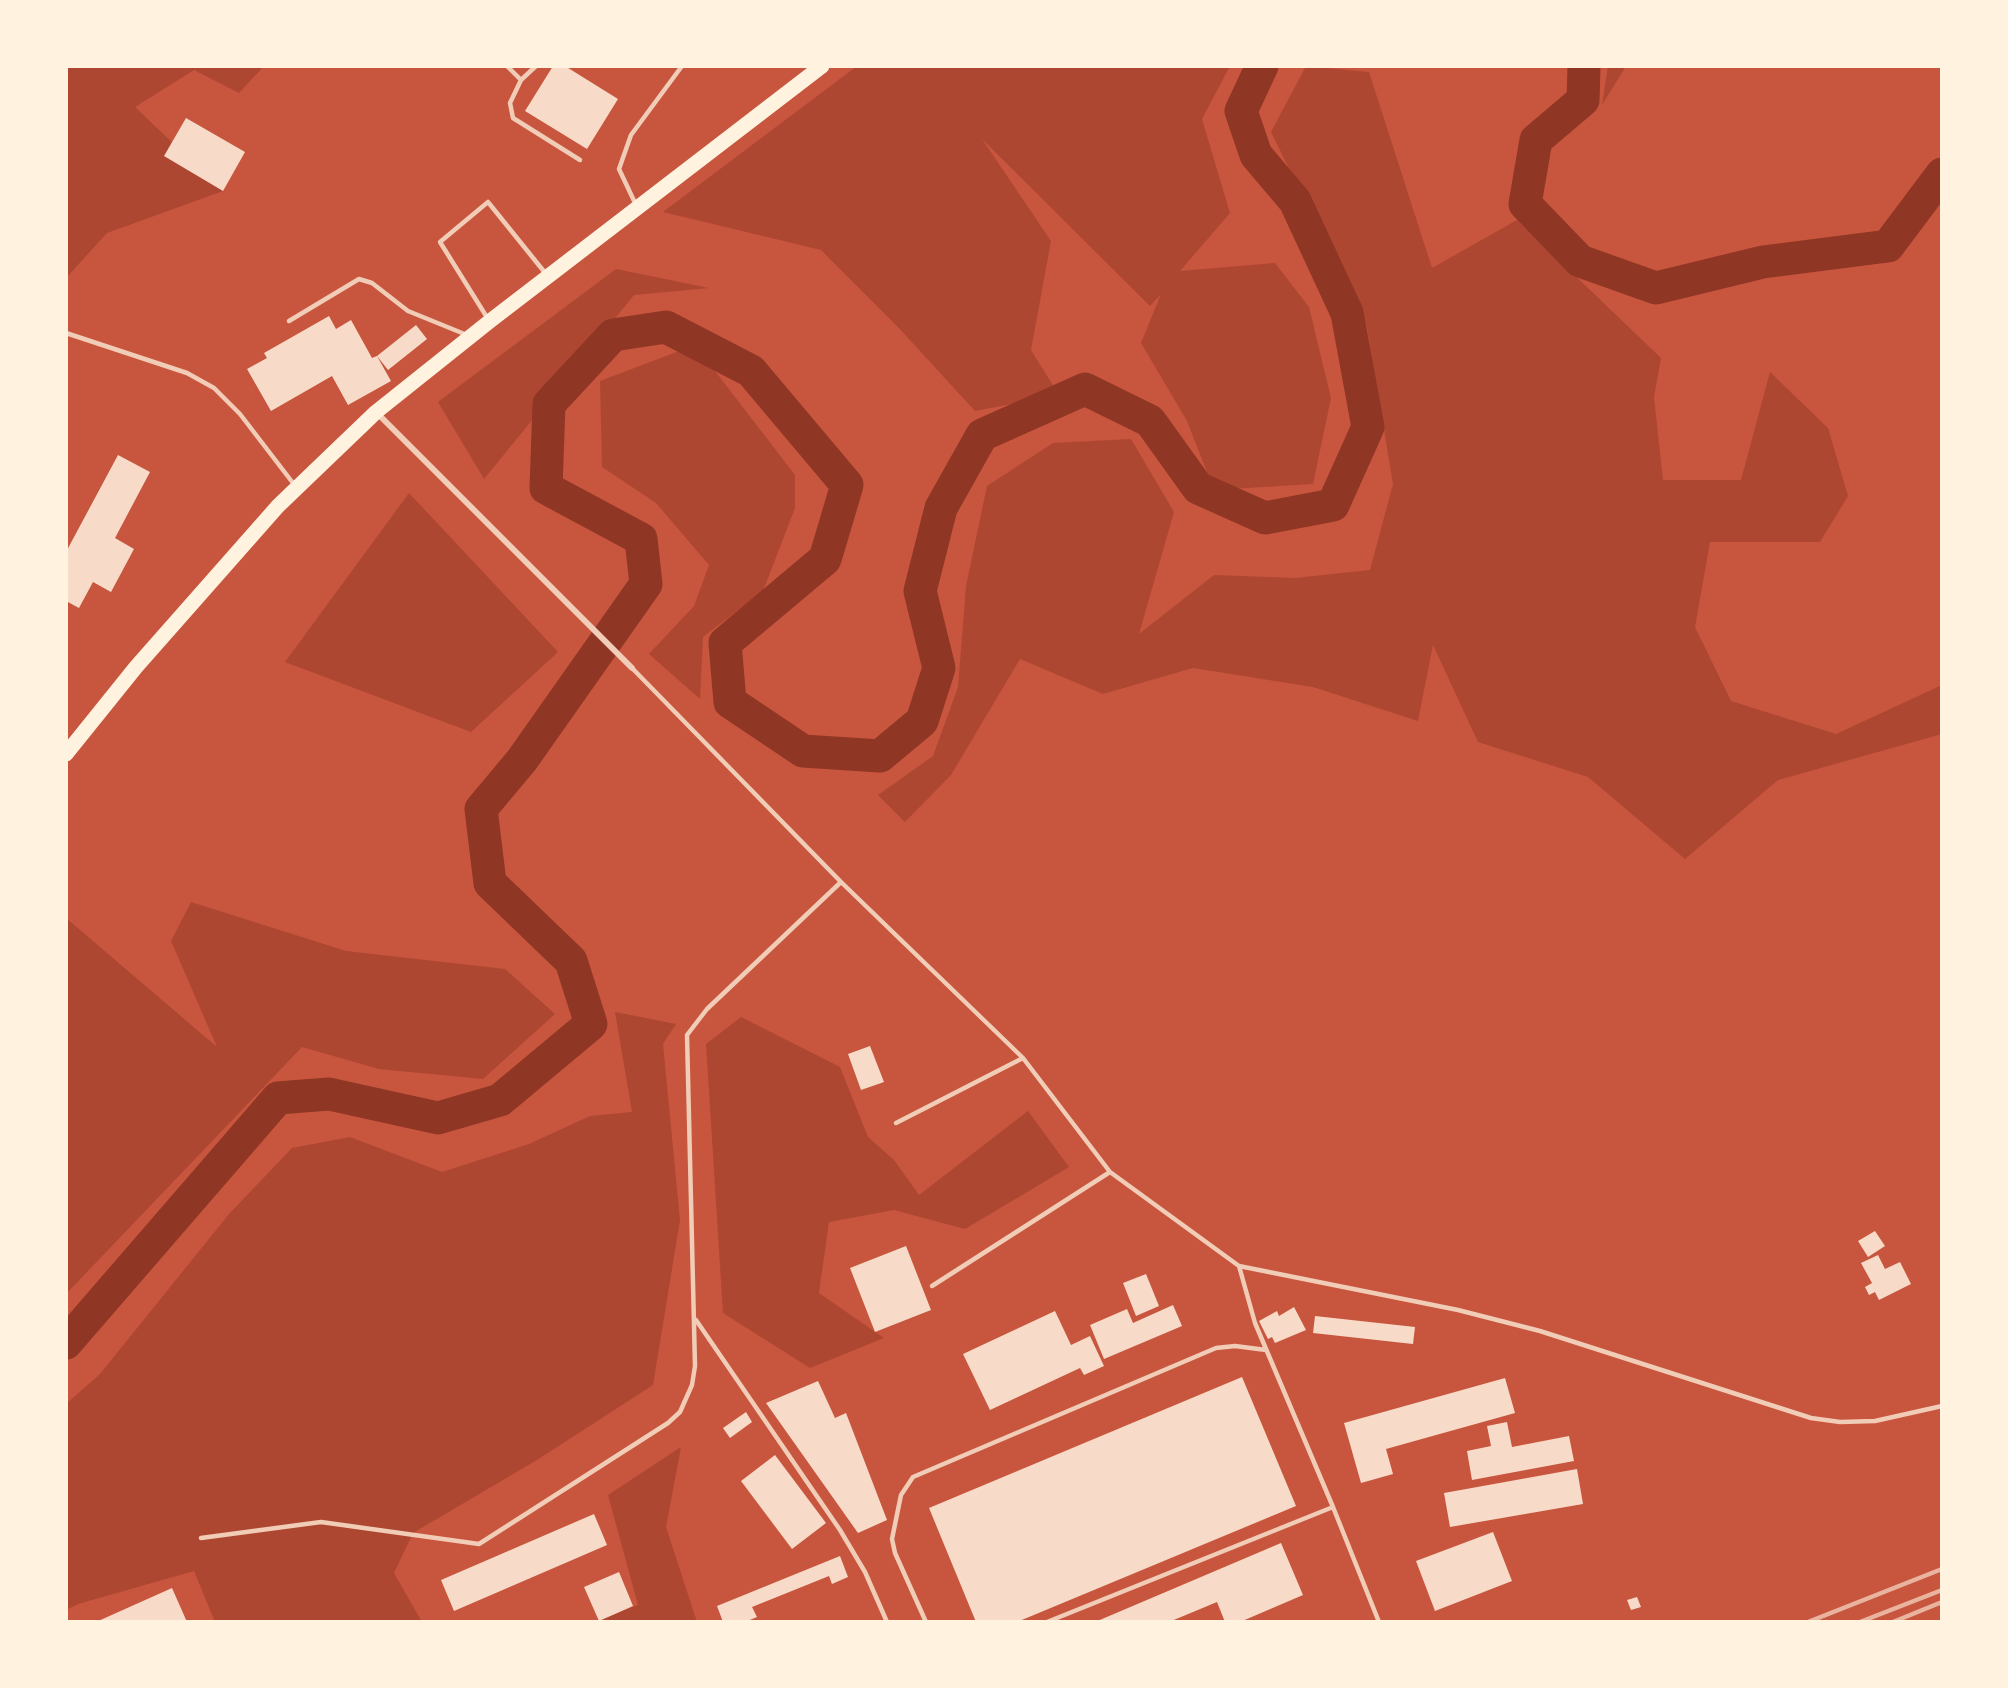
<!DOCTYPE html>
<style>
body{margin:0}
#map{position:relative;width:2008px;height:1688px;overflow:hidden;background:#c8553d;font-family:"Noto Serif",serif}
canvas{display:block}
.frame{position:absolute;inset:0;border:68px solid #fff3e0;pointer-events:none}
</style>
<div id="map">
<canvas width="2008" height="1688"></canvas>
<div class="frame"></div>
</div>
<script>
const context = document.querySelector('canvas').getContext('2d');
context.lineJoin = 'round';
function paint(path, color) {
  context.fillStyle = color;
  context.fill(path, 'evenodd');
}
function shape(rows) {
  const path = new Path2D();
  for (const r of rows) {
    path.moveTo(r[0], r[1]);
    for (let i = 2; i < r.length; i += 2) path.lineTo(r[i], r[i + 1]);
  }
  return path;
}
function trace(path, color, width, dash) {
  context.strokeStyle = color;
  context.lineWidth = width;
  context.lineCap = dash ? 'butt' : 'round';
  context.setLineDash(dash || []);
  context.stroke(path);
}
paint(shape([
 [66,66,264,66,239,93,194,70,135,107,223,191,107,233,66,278],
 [857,66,1230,66,1202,119,1230,213,1180,271,1275,263,1309,307,1331,398,1313,484,1214,490,1187,421,1141,343,1161,294,1150,306,982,139,1051,241,1031,350,1059,395,975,411,897,326,821,250,663,212],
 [1306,66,1369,72,1432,268,1517,220,1661,358,1654,397,1663,480,1741,480,1770,372,1828,428,1848,496,1820,542,1710,542,1695,627,1731,701,1836,734,1942,685,1942,734,1778,780,1685,859,1588,777,1478,742,1433,645,1418,721,1313,687,1193,668,1103,694,1020,659,951,775,905,822,878,795,933,756,958,687,966,586,987,486,1053,443,1131,439,1174,512,1139,634,1214,575,1295,578,1370,570,1393,484,1367,327,1271,132],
 [1608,66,1626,66,1602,105],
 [616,269,709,288,634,295,484,479,438,402],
 [695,345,795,475,795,508,763,591,703,637,700,699,649,654,694,606,709,565,656,503,602,467,600,381],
 [409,493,558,652,471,732,285,662],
 [191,902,346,951,505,969,555,1014,483,1079,379,1069,302,1047,66,1294,66,918,217,1047,171,941],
 [615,1012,676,1024,663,1044,680,1220,653,1385,537,1460,413,1533,394,1573,422,1622,215,1622,194,1571,78,1604,66,1610,66,1404,100,1374,229,1214,292,1148,350,1137,442,1172,529,1144,590,1116,632,1112],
 [741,1017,840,1067,868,1137,894,1160,919,1195,1028,1111,1069,1167,965,1229,894,1210,829,1222,819,1293,884,1338,810,1368,723,1313,706,1044],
 [681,1447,666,1527,697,1622,595,1622,638,1605,608,1495]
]), '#ae4732');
trace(shape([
 [1584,66,1583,100,1536,140,1525,204,1580,261,1656,288,1763,262,1888,246,1942,174],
 [66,1343,278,1098,329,1094,438,1118,500,1100,591,1024,571,961,490,883,481,809,522,760,646,584,641,539,546,488,549,404,613,335,666,327,751,371,847,485,825,559,725,643,730,702,803,751,880,756,922,721,939,668,920,591,941,508,982,435,1085,389,1150,421,1198,488,1265,518,1333,505,1368,427,1347,313,1295,201,1256,155,1241,111,1262,66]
]), '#8f3625', 33);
paint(shape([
 [553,66,565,66,618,99,587,149,525,111],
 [186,118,245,152,223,191,164,156],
 [329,316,336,329,351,320,372,358,377,356,391,381,348,405,332,376,271,411,247,369,267,358,264,353],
 [416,325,427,339,388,370,377,356],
 [118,455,150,472,115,538,134,549,111,592,93,582,79,608,66,601,66,552],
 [870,1046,884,1082,861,1090,848,1054],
 [1875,1231,1885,1246,1868,1257,1858,1241],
 [906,1246,931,1310,875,1332,850,1268],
 [1878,1255,1885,1269,1900,1262,1911,1284,1879,1300,1875,1292,1869,1295,1865,1287,1872,1283,1861,1263],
 [1146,1274,1159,1306,1136,1316,1123,1283],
 [1173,1305,1182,1326,1104,1359,1090,1325,1127,1309,1133,1323],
 [1294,1307,1306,1330,1275,1343,1272,1337,1268,1339,1259,1321,1277,1311,1279,1316],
 [1055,1311,1071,1345,1090,1336,1104,1366,1084,1375,1080,1368,990,1410,963,1354],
 [1315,1316,1415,1327,1413,1344,1313,1333],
 [1242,1377,1296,1506,1017,1622,976,1622,929,1508],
 [1505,1378,1515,1413,1386,1449,1393,1474,1361,1483,1344,1423],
 [818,1381,835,1418,846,1413,887,1520,858,1533,766,1403],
 [746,1412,752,1422,730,1438,723,1428],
 [1507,1422,1512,1447,1569,1436,1574,1461,1472,1480,1467,1451,1491,1446,1487,1426],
 [775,1455,826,1523,792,1549,741,1481],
 [1577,1469,1583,1504,1450,1527,1444,1493],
 [594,1514,607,1545,454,1611,441,1580],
 [1493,1532,1512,1581,1435,1611,1416,1561],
 [1281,1543,1303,1595,1240,1622,1225,1622,1217,1602,1169,1622,1095,1622],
 [840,1556,848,1577,832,1584,829,1576,752,1607,757,1617,745,1622,723,1622,717,1606],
 [619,1572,633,1606,599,1621,584,1587],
 [172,1588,187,1622,96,1622],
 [1637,1597,1641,1607,1631,1610,1627,1600]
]), '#f7dbc8');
trace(shape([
 [507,66,521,80,536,66],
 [521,80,510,103,513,118,580,160],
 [636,205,619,169,631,135,682,66],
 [488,319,440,242,488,202,546,274],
 [289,321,359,279,372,283,408,311,467,335],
 [66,333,187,373,214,388,240,414,296,487],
 [632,668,841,882,1023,1058,1110,1172,1239,1266,1458,1310,1540,1331,1811,1418,1840,1422,1875,1421,1942,1406],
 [896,1123,1023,1058],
 [932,1286,1110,1172],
 [696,1320,840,1530,865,1572,887,1622],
 [1333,1507,1379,1622],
 [201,1538,321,1522,479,1544,668,1423,680,1412,692,1385,695,1366,687,1035,707,1009,841,882],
 [926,1622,895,1553,892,1539,901,1495,913,1477,1216,1348,1235,1346,1266,1350],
 [1047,1622,1333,1507,1255,1323,1239,1266]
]), '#f1ccb7', 4.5);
trace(shape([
 [377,413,632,668]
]), '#f1ccb7', 6);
trace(shape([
 [66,754,136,667,278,506,376,412,490,321,822,66]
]), '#fff3e0', 15);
trace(shape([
 [1808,1622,1942,1569],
 [1860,1622,1942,1590],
 [1893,1622,1942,1602]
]), '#e9b49f', 4.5);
</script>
